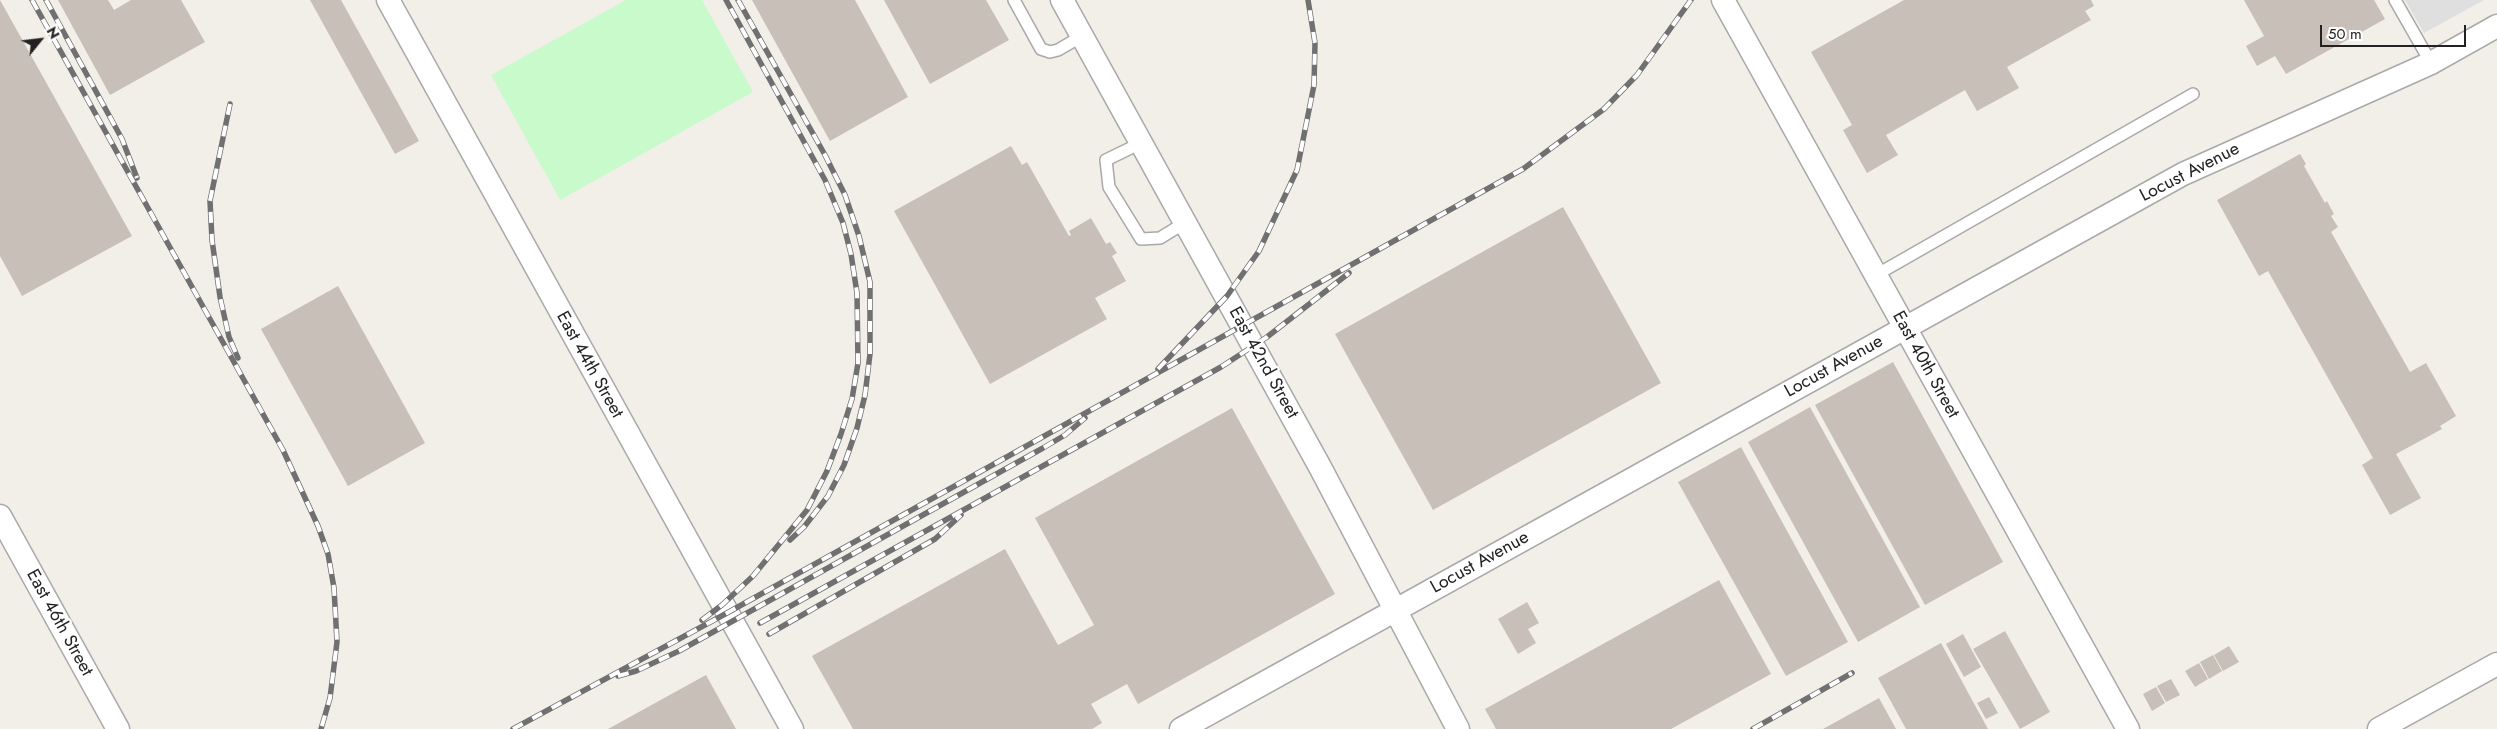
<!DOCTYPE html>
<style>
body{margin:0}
#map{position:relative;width:2497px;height:729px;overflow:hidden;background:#f2efe9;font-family:Jost,sans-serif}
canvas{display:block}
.north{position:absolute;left:15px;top:15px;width:50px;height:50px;-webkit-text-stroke:4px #fff;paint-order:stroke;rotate:61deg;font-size:14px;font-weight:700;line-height:20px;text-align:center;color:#222}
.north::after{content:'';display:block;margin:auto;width:18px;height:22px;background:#222;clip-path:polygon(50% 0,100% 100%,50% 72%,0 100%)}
.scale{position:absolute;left:2320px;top:25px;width:146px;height:22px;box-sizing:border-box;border:2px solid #222;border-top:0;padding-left:6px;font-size:15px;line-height:18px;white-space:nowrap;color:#222;-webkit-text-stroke:4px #fff;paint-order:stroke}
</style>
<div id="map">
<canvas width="2497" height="729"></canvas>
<div class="north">N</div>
<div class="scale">50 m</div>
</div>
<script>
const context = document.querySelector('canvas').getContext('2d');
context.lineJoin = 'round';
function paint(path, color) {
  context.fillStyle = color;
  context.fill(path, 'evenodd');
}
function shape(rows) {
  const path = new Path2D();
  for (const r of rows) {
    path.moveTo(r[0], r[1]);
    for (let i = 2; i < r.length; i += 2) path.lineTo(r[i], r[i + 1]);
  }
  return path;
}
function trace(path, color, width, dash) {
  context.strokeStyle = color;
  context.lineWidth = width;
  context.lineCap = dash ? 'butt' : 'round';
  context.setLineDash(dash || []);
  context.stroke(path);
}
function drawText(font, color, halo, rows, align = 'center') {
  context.font = font + ' Jost,sans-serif';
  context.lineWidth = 4.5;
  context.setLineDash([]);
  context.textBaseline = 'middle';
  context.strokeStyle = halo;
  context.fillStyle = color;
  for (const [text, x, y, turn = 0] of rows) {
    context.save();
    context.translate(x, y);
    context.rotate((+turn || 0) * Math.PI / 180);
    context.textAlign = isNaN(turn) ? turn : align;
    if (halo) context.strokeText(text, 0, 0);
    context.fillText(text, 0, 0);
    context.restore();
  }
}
paint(shape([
 [2405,0,2484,0,2424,33]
]), '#e0dfdf');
paint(shape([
 [626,0,702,0,753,92,560,200,491,75]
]), '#c8facc');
paint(shape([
 [0,0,132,236,22,296,0,256],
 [58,0,108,0,114,10,131,0,181,0,205,42,110,95],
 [310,0,341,0,419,141,395,154],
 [752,0,855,0,908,97,830,141],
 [884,0,986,0,1009,40,930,84],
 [1904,0,2091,0,2094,6,2085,11,2091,20,2007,67,2019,88,1977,111,1965,90,1886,135,1898,155,1867,173,1843,130,1852,125,1811,52],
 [2244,0,2374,0,2385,19,2286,74,2275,56,2257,66,2246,46,2264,36],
 [1011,146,1022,165,1027,162,1069,236,1071,235,1069,231,1091,218,1106,244,1110,242,1117,253,1112,256,1126,281,1095,298,1107,319,990,384,894,211],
 [2300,154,2306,164,2304,166,2325,203,2327,201,2334,214,2331,216,2338,227,2331,232,2410,372,2426,363,2456,416,2440,426,2442,429,2396,454,2421,498,2390,515,2362,465,2373,458,2268,271,2259,276,2217,200],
 [1563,207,1661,383,1433,510,1335,334],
 [338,286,425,443,348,486,261,329],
 [1893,362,2003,562,1925,605,1815,405],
 [1810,407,1920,607,1858,642,1748,442],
 [1232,408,1335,594,1138,704,1127,684,1091,704,1102,723,1092,729,853,729,812,656,1005,549,1058,645,1094,625,1035,518],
 [1741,447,1848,642,1786,676,1678,482],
 [1719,580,1771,674,1671,729,1496,729,1485,709],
 [1527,602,1539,623,1528,629,1536,643,1518,654,1498,619],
 [2005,631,2050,712,2020,729,1973,649],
 [1963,634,1981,667,1964,677,1946,644],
 [1941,643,1988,729,1906,729,1878,678],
 [2229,646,2239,662,2223,671,2214,655],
 [2213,655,2222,671,2209,679,2200,662],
 [2199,663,2208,679,2195,687,2185,671],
 [706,675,736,729,608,729],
 [2171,679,2180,695,2166,702,2157,686],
 [2156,687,2165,703,2152,711,2143,694],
 [1989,697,1998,713,1986,719,1977,703],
 [1879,698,1896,729,1823,729]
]), '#c7bfb8');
const service = shape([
 [1014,0,1041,49,1050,52,1058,50,1082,36],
 [2395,0,2431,63],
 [1141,143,1106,160,1109,187,1141,239,1160,238,1186,222],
 [1876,275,2193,94]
]);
const minor = shape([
 [388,0,792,729],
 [1062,0,1320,467,1458,729],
 [1723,0,2128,729],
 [0,516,118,729],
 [1181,729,2183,174,2431,63,2497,26],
 [2379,729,2497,664]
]);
trace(service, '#a9a9a9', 14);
trace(minor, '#a9a9a9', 25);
trace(service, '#fff', 11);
trace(minor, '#fff', 22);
const rail = shape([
 [32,0,283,450,318,526,328,554,334,588,337,642,330,698,321,729],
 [46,0,122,139,137,178],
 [738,0,825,155,845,195,859,236,870,282,870,354,865,395,857,428,844,465,828,496,804,527,790,540],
 [230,104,210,201,212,240,220,297,229,337,238,358],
 [1158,369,1227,296,1259,251,1297,170,1314,85,1315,43,1308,0],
 [702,620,722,605,753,576,807,510,827,471,841,434,852,399,858,363,857,293,851,254,843,223,825,180,726,0],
 [760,623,1221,367,1267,337,1349,273],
 [769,634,935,539,961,515],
 [618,676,636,671,679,651,1043,448,1065,435,1085,418],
 [513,729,727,613,1523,169,1604,109,1637,75,1691,0],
 [1753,729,1852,673]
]);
trace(rail, '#707070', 5.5);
trace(rail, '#fff', 4, [11]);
drawText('18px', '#222', '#fff', [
 ["Locust Avenue",2190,173,-27],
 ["East 42nd Street",1263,363,61],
 ["East 44th Street",589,365,61],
 ["East 40th Street",1925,365,61],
 ["Locust Avenue",1834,367,-29],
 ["Locust Avenue",1480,563,-29],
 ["East 46th Street",59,623,61]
]);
</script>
